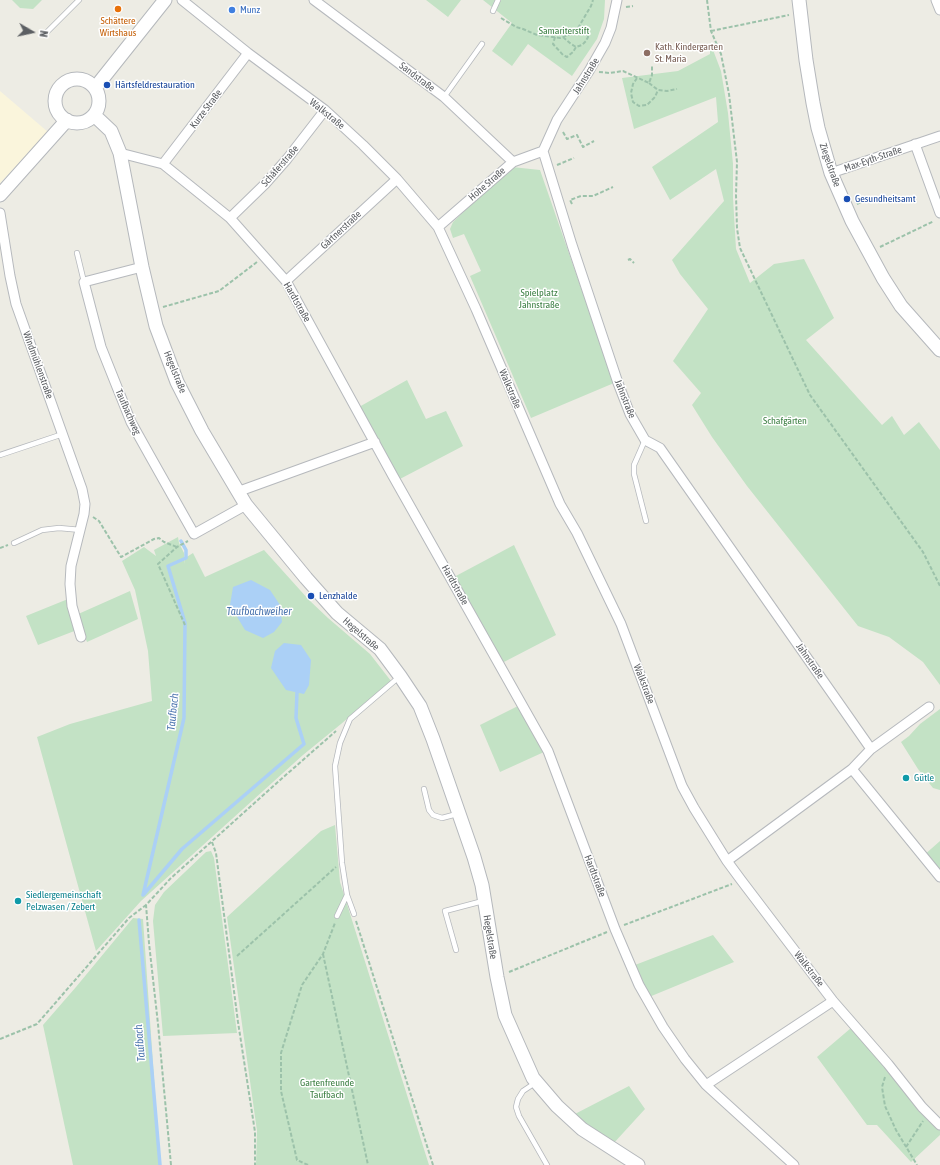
<!DOCTYPE html>
<meta charset="utf-8">
<style>
body{margin:0}
#map{position:relative;width:940px;height:1165px;overflow:hidden;background:#edece4;font-family:"Asap Condensed",sans-serif}
canvas{display:block}
.north{position:absolute;left:12px;top:12px;width:40px;height:40px;-webkit-text-stroke:3px #fff;paint-order:stroke;rotate:99deg;font-size:11px;font-weight:700;line-height:16px;text-align:center;color:#5c5f63}
.north::after{content:'';display:block;margin:auto;width:14px;height:18px;background:#5c5f63;clip-path:polygon(50% 0,100% 100%,50% 72%,0 100%)}
</style>
<div id="map">
<canvas width="940" height="1165"></canvas>
<div class="north">N</div>
</div>
<script>
const context = document.querySelector('canvas').getContext('2d');
context.lineJoin = 'round';
function paint(path, color) {
  context.fillStyle = color;
  context.fill(path, 'evenodd');
}
function shape(rows) {
  const path = new Path2D();
  for (const r of rows) {
    if (r.length === 3) {
      path.moveTo(r[0] + r[2], r[1]);
      path.arc(r[0], r[1], r[2], 0, 2 * Math.PI);
      continue;
    }
    path.moveTo(r[0], r[1]);
    for (let i = 2; i < r.length; i += 2) path.lineTo(r[i], r[i + 1]);
  }
  return path;
}
function trace(path, color, width, dash) {
  context.strokeStyle = color;
  context.lineWidth = width;
  context.lineCap = dash ? 'butt' : 'round';
  context.setLineDash(dash || []);
  context.stroke(path);
}
function drawText(font, color, halo, rows, align = 'center') {
  context.font = font + ' "Asap Condensed",sans-serif';
  context.lineWidth = 3;
  context.setLineDash([]);
  context.textBaseline = 'middle';
  context.strokeStyle = halo;
  context.fillStyle = color;
  for (const [text, x, y, turn = 0] of rows) {
    context.save();
    context.translate(x, y);
    context.rotate((+turn || 0) * Math.PI / 180);
    context.textAlign = isNaN(turn) ? turn : align;
    if (halo) context.strokeText(text, 0, 0);
    context.fillText(text, 0, 0);
    context.restore();
  }
}
paint(shape([
 [0,91,48,132,0,183]
]), '#faf5dc');
paint(shape([
 [12,0,42,0,33,9,20,8],
 [426,0,461,0,448,17],
 [483,0,605,0,604,19,597,39,572,76,528,44,512,66,492,51,512,23],
 [710,42,721,71,728,113,733,164,733,198,736,249,750,283,774,264,804,259,834,318,806,340,882,425,892,416,904,435,919,422,940,450,940,685,923,662,889,637,858,626,747,486,712,437,692,405,701,393,673,361,708,309,680,274,672,260,724,201,716,169,670,200,652,167,718,122,716,97,634,129,622,78,678,71,710,54],
 [512,167,540,170,614,383,531,418,470,276,481,271,464,234,453,238,450,229,453,222,484,192],
 [407,380,426,419,446,411,463,446,398,480,359,407],
 [178,537,179,543,184,553,185,564,185,558,193,553,205,577,264,550,309,600,328,618,370,654,391,681,341,724,303,755,141,901,96,951,37,737,70,724,152,701,148,651,135,590,122,561,144,547,156,556,154,550],
 [514,545,556,635,502,663,454,577],
 [130,591,138,619,87,642,76,615],
 [68,599,77,630,38,645,26,616],
 [518,706,544,752,500,772,480,725],
 [940,709,940,790,933,788,918,769,901,742,909,736,920,724],
 [335,825,340,882,429,1165,256,1165,257,1131,235,974,227,917,321,831],
 [940,841,940,877,923,856],
 [211,851,214,858,237,1033,163,1036,153,921,155,905,164,892,206,852],
 [133,918,143,919,160,1165,73,1165,43,1025,76,987],
 [713,935,734,962,649,997,635,965],
 [851,1028,940,1127,940,1135,911,1162,877,1125,867,1125,817,1057],
 [629,1086,645,1109,613,1144,573,1115]
]), '#c3e2c5');
paint(shape([
 [251,580,270,590,280,605,282,622,274,632,263,638,245,630,230,605,233,587],
 [284,643,301,645,311,660,309,685,304,694,286,690,271,668,275,651]
]), '#abd0f6');
trace(shape([
 [144,894,182,849,304,744,296,718,297,692],
 [143,895,184,718,185,623,168,566,186,558,186,550,181,541],
 [139,920,160,1165]
]), '#abd0f6', 3.5);
const lane = shape([
 [493,11,498,0],
 [44,35,79,0],
 [444,97,482,44],
 [77,253,84,282],
 [645,440,634,465,634,474,646,521],
 [0,455,63,434],
 [14,543,42,530,59,528,81,530],
 [424,789,429,810,433,815,442,818,457,814],
 [354,914,347,895,342,863,335,766,340,743,350,719,399,677],
 [337,916,347,895],
 [456,950,445,911,483,901],
 [535,1083,523,1091,518,1099,516,1107,519,1116,547,1165]
]);
const street = shape([
 [182,0,248,53,325,110,363,145,397,179,438,227,476,309,560,504,577,533,621,624,682,786,694,808,727,861,741,880,833,1001,888,1064,922,1107,940,1125],
 [314,0,444,97,513,162],
 [617,0,611,28,605,43,589,71,557,120,543,151,572,245,618,383,630,414,645,440,660,448,871,749,852,769,727,861],
 [936,0,940,10],
 [915,144,940,213],
 [120,153,163,164,230,218,286,281,393,476,548,751,615,929,639,985,663,1027,685,1059,706,1085,794,1165],
 [163,164,248,53],
 [831,173,940,136],
 [0,213,10,276,16,304,82,489,85,504,84,514,71,566,70,584,72,606,81,637],
 [230,218,265,184,287,159,325,110],
 [438,227,513,162,543,151],
 [142,267,84,282,101,347,131,422,150,456,194,534,246,505],
 [286,281,397,179],
 [237,492,375,442],
 [871,749,929,707],
 [852,769,940,877],
 [706,1085,833,1001]
]);
const secondary = shape([
 [799,0,806,60,813,103,818,128,831,173,852,221,883,278,901,306,940,350],
 [77,101,22],
 [95,88,165,0],
 [94,115,111,131,120,153,142,267,156,326,177,382,202,431,246,505,306,578,337,613,380,649,400,676,420,706,433,739,474,857,482,885,497,977,505,1015,533,1078,557,1106,582,1129,638,1165],
 [0,195,67,120]
]);
trace(lane, '#b6b9bd', 6);
trace(street, '#b6b9bd', 11);
trace(secondary, '#b5b8bc', 15);
trace(shape([
 [707,0,711,31,721,54,729,94,737,162,736,195,737,228,740,248,810,395,923,552,940,586],
 [626,7,633,6],
 [501,18,516,27,523,29,537,35,560,38,571,34,578,28,591,6,593,0],
 [711,31,789,15],
 [555,37,553,44,563,55,567,57,573,52,576,47],
 [563,37,571,44,576,47,582,45,586,41,588,37,588,32,582,28,578,28],
 [599,72,610,73,623,71,649,83,652,75,652,66],
 [637,78,633,84,631,93,633,102,639,106,647,105,655,97,658,90],
 [649,83,658,90,667,91,677,89],
 [563,132,567,139,577,135,583,147,594,141],
 [557,165,574,158],
 [572,204,570,200,581,196,593,196,613,187],
 [857,204,863,201],
 [880,247,934,221],
 [628,260,630,259,634,263],
 [163,307,219,291,257,262],
 [93,517,99,521,121,557,154,539,159,538,164,542,177,547],
 [0,548,8,545],
 [185,625,158,564,177,547,188,541],
 [212,842,216,853,238,1022,255,1132,255,1165],
 [356,921,433,1165],
 [624,925,732,884],
 [323,954,368,1165],
 [237,956,336,867],
 [509,972,607,932],
 [0,1039,37,1024,129,918,146,905],
 [885,1077,882,1087,885,1106,896,1130,917,1165],
 [906,1147,923,1121],
 [171,1165,158,1024,149,943,146,905,171,878,279,781,336,731],
 [308,1165,297,1160,281,1091,281,1053,302,985,323,954,335,923]
]), '#9cc2aa', 2, [4, 2]);
trace(lane, '#fff', 4.5);
trace(street, '#fff', 9);
trace(secondary, '#fff', 13);
for (const [x, y, r, color] of [
 [118,9,4,"#e8710a"],
 [232,10,4,"#3f7fe0"],
 [647,53,4,"#8d6e63"],
 [107,85,4,"#1a4fb4"],
 [847,199,4,"#1a4fb4"],
 [311,596,4,"#1a4fb4"],
 [906,778,4,"#0f9aa8"],
 [18,901,4,"#0f9aa8"]
]) {
  const dot = new Path2D();
  dot.arc(x, y, r, 0, 2 * Math.PI);
  context.fillStyle = color;
  context.fill(dot);
  trace(dot, '#fff', 1.5);
}
drawText('10px', '#366cbe', '#fff', [
 ["Munz",240,10]
], 'left');
drawText('10px', '#c56008', '#fff', [
 ["Schättere",118,21],
 ["Wirtshaus",118,33]
]);
drawText('10px', '#3e8045', '#fff', [
 ["Samariterstift",564,31],
 ["Spielplatz",539,293],
 ["Jahnstraße",539,305],
 ["Schafgärten",785,421],
 ["Gartenfreunde",327,1083],
 ["Taufbach",327,1095]
]);
drawText('10px', '#785e54', '#fff', [
 ["Kath. Kindergarten",655,47],
 ["St. Maria",655,59]
], 'left');
drawText('10px', '#5c5f63', '#fff', [
 ["Jahnstraße",586,76,-58],
 ["Sandstraße",417,77,37],
 ["Kurze Straße",206,109,-53],
 ["Walkstraße",327,114,39],
 ["Max-Eyth-Straße",873,159,-19],
 ["Ziegelstraße",830,165,71],
 ["Schäferstraße",280,166,-49],
 ["Hohe Straße",487,184,-41],
 ["Gärtnerstraße",341,230,-43],
 ["Hardtstraße",297,302,60],
 ["Windmühlenstraße",38,365,70],
 ["Hegelstraße",175,372,68],
 ["Walkstraße",510,389,67],
 ["Jahnstraße",625,399,68],
 ["Taufbachweg",128,412,66],
 ["Hardtstraße",455,585,61],
 ["Hegelstraße",361,634,41],
 ["Jahnstraße",810,661,55],
 ["Walkstraße",644,684,69],
 ["Hardtstraße",595,876,69],
 ["Hegelstraße",490,937,81],
 ["Walkstraße",809,969,52]
]);
drawText('10px', '#164399', '#fff', [
 ["Härtsfeldrestauration",115,85],
 ["Gesundheitsamt",855,199],
 ["Lenzhalde",319,596]
], 'left');
drawText('10px', '#0d838f', '#fff', [
 ["Gütle",914,778],
 ["Siedlergemeinschaft",26,895],
 ["Pelzwasen / Zebert",26,907]
], 'left');
drawText('italic 11px', '#4d76af', '#fff', [
 ["Taufbachweiher",259,612],
 ["Taufbach",173,712,-84],
 ["Taufbach",140,1043,-95]
]);
</script>
